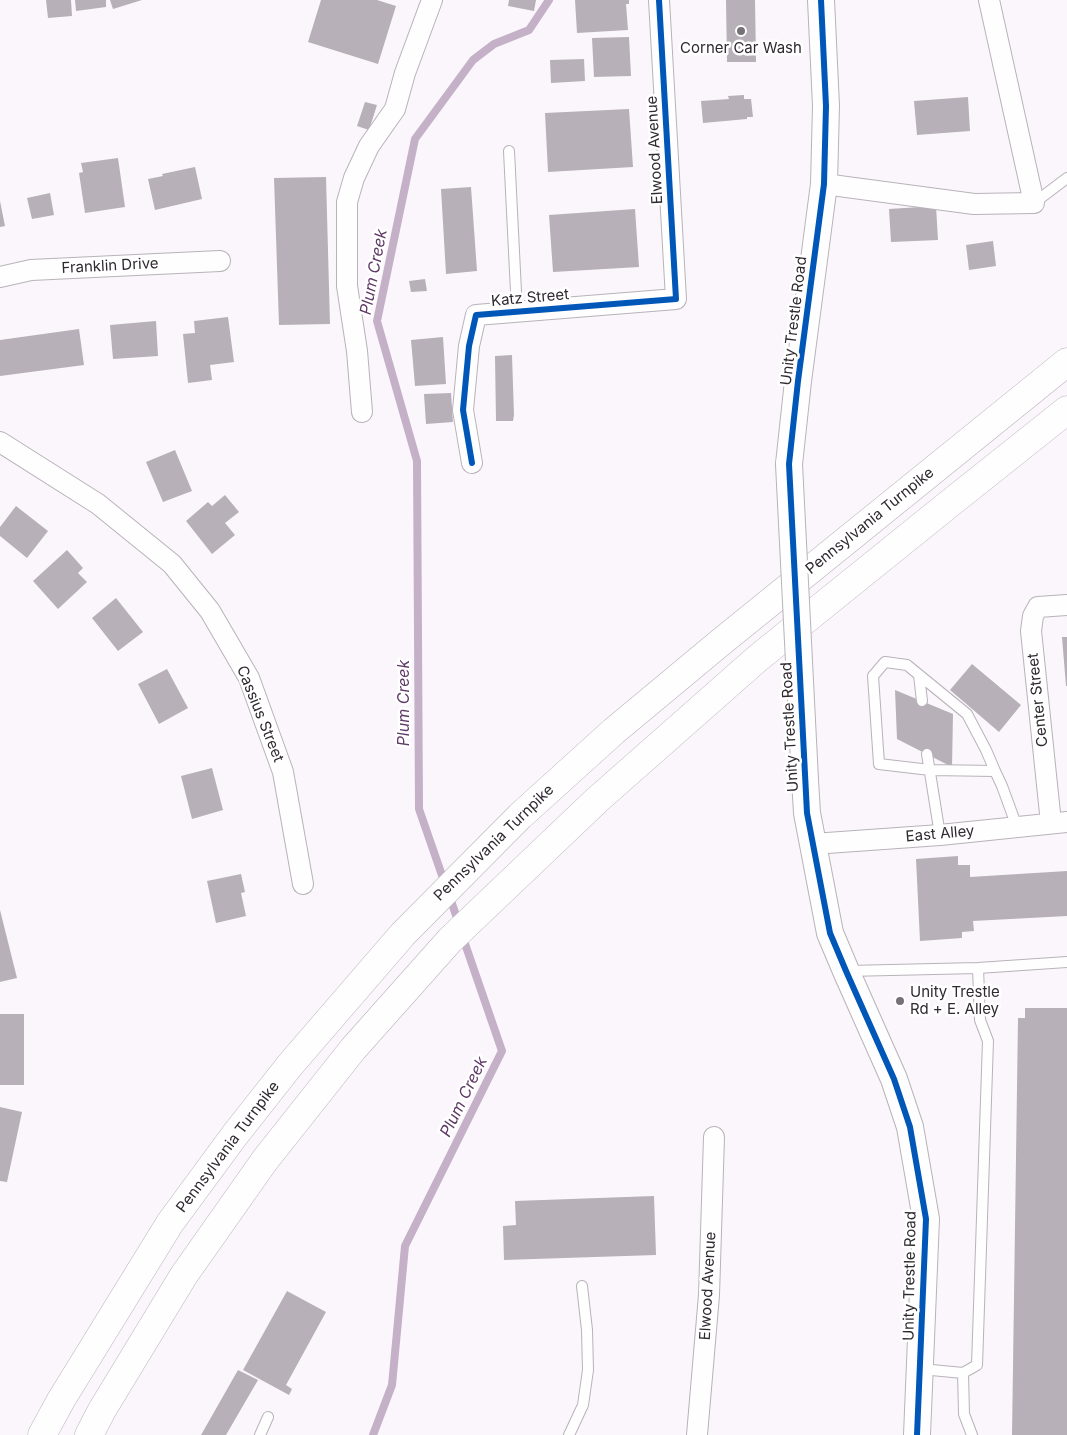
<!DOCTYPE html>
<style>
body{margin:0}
canvas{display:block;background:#fbf6fb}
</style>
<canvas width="1067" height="1435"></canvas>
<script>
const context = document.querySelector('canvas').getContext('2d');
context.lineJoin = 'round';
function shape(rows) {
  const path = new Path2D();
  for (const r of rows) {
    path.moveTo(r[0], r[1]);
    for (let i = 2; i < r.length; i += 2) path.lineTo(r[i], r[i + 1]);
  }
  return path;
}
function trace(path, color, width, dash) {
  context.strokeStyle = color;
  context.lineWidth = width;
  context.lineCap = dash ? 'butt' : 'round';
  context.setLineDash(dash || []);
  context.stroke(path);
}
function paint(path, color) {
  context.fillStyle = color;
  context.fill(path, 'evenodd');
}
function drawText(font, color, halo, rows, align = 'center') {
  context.font = font + ' Inter,sans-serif';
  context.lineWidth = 5;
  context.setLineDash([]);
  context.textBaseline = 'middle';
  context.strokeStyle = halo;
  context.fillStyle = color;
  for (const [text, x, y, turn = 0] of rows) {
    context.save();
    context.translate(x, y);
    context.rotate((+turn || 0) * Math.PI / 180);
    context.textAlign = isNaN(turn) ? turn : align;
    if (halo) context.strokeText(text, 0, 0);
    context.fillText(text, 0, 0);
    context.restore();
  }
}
trace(shape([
 [445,884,419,809,417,461,377,321,415,139,473,60,494,44,529,30,549,0],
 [449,895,459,924],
 [373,1435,392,1385,405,1246,502,1051,462,935]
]), '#c4b1c8', 8);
paint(shape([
 [46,0,71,0,72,16,48,18],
 [75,0,106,0,106,7,76,11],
 [110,0,142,0,113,9],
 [321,0,377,0,396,6,378,64,308,42],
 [509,0,536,0,534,11,508,6],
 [575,0,629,0,629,4,626,4,628,30,577,33],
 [726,0,755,0,756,62,727,62],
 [629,37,631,76,594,77,592,38],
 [584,59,585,81,551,83,550,60],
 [744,95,744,99,751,99,753,117,747,117,747,119,703,123,701,101,729,99,728,96],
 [968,97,970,131,917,135,914,101],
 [365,102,377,105,369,130,357,126],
 [629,109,633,167,548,172,545,113],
 [118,158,125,207,85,213,79,173,83,172,81,163],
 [195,167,202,199,155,210,148,179,163,176,162,174],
 [326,177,330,324,279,325,274,178],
 [471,187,477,271,446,274,441,189],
 [50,193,54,215,32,219,27,198],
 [0,201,5,226,0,227],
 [936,206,938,240,891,242,889,209],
 [635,209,639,267,553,272,549,215],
 [993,241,996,266,969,270,966,245],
 [425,279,427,291,411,292,409,281],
 [228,317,234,362,210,365,212,380,188,383,183,334,195,333,194,321],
 [156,321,158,356,113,359,110,325],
 [79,329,84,365,0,376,0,340],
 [443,337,446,384,415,386,411,340],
 [512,355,514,415,513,421,496,421,495,356],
 [451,393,453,422,426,424,424,394],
 [175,450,192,491,163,502,146,462],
 [225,495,239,512,225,523,235,535,212,554,186,521,208,502,212,506],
 [16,506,48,531,27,558,0,536,0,527],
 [67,550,83,568,78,573,87,582,58,609,33,581],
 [116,598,143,632,118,651,92,618],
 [1062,637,1067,637,1067,686,1066,686],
 [972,664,1021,705,999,732,950,690],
 [167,669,188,708,159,724,138,684],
 [895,690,953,714,952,767,897,739],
 [212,768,223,810,192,819,181,776],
 [958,856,958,865,970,865,970,877,1067,871,1067,916,973,921,974,931,962,932,962,938,920,941,916,859],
 [241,874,245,892,241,893,246,916,216,923,207,881],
 [0,910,17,978,0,982],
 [1025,1008,1067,1008,1067,1435,1012,1435,1018,1018,1025,1018],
 [0,1014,24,1014,24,1085,0,1085],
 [0,1107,22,1112,7,1182,0,1181],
 [654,1196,656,1255,504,1260,503,1226,516,1225,515,1201],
 [287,1291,326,1312,286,1385,292,1389,289,1395,243,1370],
 [238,1370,258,1380,226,1435,201,1435]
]), '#b7b0b8');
const service = shape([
 [509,151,517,312],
 [1034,203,1067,178],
 [919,675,922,701],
 [927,754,940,835],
 [995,771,930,770,879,764,873,676,885,662,907,665,967,714,986,750,995,771,1002,786,1017,827],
 [847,971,978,968,1067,962],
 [921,1369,963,1373,977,1365,988,1041,980,1020,978,968],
 [963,1373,964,1414,972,1435],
 [260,1435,268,1417],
 [569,1435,583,1405,588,1370,587,1330,582,1286]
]);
const minor = shape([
 [824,184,974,204,1034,203,989,0],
 [0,277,31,270,220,261],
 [362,412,357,351,347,286,347,202,354,178,369,146,395,109,405,73,432,0],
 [0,442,98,504,172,564,210,611,249,678,283,772,303,884],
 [472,463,463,410,469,346,476,315,676,299,659,0],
 [1051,823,1031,631,1033,616,1038,607,1067,605],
 [813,844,940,835,1067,822],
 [697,1435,709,1295,714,1137]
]);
const tertiary = shape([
 [789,464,798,381,824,184,826,106,821,0],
 [805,780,807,813,830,933,846,971,894,1079,910,1127,926,1219,917,1435]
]);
const motorway = shape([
 [42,1435,61,1400,170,1223,234,1136,290,1065,403,934,520,816,614,731,721,642,1067,362],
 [89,1435,102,1410,184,1275,265,1160,353,1049,450,940,597,800,758,658,949,504,1067,410]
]);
trace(service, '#b8b3b9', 12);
trace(minor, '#b8b3b9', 22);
trace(tertiary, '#b8b3b9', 28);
trace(motorway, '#b8b3b9', 29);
trace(service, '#fefefe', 10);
trace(minor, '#fefefe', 20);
trace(tertiary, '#fefefe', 26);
trace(motorway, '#fefefe', 28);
const tertiaryBridge = shape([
 [789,464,805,780]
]);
trace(tertiaryBridge, '#b8b3b9', 28, []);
trace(tertiaryBridge, '#fefefe', 26);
trace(shape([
 [821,0,826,106,824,184,798,381,789,464,807,813,830,933,846,971,894,1079,910,1127,926,1219,917,1435],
 [472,463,463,410,469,346,476,315,676,299,659,0]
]), '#0057b8', 6);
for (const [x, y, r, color] of [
 [741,31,5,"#767177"],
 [900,1001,5,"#767177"]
]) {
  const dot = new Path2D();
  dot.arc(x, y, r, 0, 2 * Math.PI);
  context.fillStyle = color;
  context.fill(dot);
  trace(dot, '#fff', 2);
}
drawText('15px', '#2f2930', '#fff', [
 ["Corner Car Wash",741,48],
 ["Unity Trestle",910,992,"left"],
 ["Rd + E. Alley",910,1009,"left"]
]);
drawText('15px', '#2f2930', '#fff', [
 ["Elwood Avenue",655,150,-93],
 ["Franklin Drive",110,266,-3],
 ["Katz Street",530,298,-5],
 ["Unity Trestle Road",794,321,-83],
 ["Pennsylvania Turnpike",870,521,-39],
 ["Center Street",1038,700,-96],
 ["Cassius Street",260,714,68],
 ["Unity Trestle Road",790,727,-93],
 ["East Alley",940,834,-5],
 ["Pennsylvania Turnpike",494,843,-44],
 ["Pennsylvania Turnpike",228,1147,-53],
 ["Unity Trestle Road",910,1276,-89],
 ["Elwood Avenue",708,1286,-87]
]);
drawText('italic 16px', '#5f3a66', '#fff', [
 ["Plum Creek",374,272,-79],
 ["Plum Creek",404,703,-90],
 ["Plum Creek",464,1097,-64]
]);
</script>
